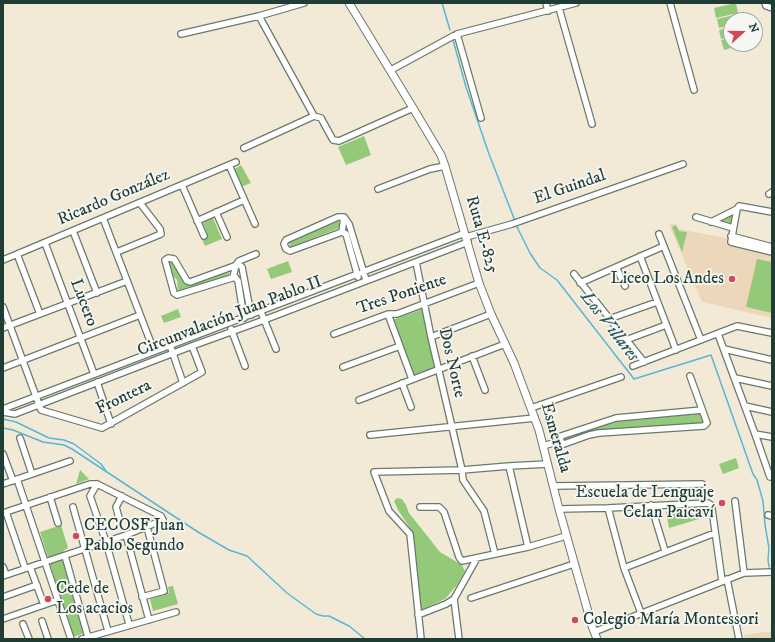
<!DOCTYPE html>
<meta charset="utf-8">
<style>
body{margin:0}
#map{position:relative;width:775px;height:642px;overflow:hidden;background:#f2ead7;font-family:"IM FELL DW Pica",serif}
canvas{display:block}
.frame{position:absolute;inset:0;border:4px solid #1f3d34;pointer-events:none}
.north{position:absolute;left:723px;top:12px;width:40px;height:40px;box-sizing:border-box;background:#f6f6f2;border:1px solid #a0aca6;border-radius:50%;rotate:69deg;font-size:11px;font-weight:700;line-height:16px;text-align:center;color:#1f3d34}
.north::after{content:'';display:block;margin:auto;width:14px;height:18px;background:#d1495b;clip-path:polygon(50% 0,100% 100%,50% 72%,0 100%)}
</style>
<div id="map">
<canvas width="775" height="642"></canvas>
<div class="frame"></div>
<div class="north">N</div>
</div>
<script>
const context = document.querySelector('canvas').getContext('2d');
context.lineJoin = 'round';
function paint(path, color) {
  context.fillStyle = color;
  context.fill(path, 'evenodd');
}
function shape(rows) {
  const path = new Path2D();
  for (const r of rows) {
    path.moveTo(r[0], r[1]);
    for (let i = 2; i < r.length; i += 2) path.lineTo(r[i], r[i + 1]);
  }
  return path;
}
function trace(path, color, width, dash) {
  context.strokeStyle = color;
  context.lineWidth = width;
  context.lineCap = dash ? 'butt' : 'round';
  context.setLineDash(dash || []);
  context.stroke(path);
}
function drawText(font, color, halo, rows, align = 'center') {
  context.font = font + ' "IM FELL DW Pica",serif';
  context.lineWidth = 3.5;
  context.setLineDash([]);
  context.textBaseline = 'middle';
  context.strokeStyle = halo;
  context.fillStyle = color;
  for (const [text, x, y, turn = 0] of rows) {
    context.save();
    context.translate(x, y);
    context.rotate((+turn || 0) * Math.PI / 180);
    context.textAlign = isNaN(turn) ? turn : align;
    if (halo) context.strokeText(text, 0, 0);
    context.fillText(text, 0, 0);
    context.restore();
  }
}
paint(shape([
 [675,223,679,229,730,239,729,245,772,255,772,318,702,302,669,225],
 [772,631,772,639,745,639,744,635]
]), '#edd7ba');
paint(shape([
 [736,3,738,13,716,18,714,8],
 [738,14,740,20,731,20,731,25,719,28,717,19],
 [731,27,731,37,721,39,719,30],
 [731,38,731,44,745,44,724,50,721,40],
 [364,136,371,155,346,165,338,147],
 [241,165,251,183,241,187,233,170],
 [733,214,731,225,718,221],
 [213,218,222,239,205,246,202,239,208,236,203,223],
 [338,221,342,227,290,247,289,242],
 [676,225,679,231,687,232,682,252,672,227],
 [757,259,772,262,772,313,746,307],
 [169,260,172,261,186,283,190,285,229,272,229,275,178,292,177,280,173,276,168,261],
 [288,261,292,272,271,279,267,269],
 [178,309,181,317,164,323,161,316],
 [423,309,435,369,412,378,392,320],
 [701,412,705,422,704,424,591,432,589,428,618,419],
 [586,428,588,434,564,443,561,440,562,437],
 [736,458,739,468,723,474,719,464],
 [80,470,89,479,76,484],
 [397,498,402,499,406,505,409,513,440,552,462,565,465,571,457,585,445,599,421,610,414,539,410,528,398,510,394,501],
 [708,509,709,516,669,528,666,512],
 [61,525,68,548,63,551,85,633,73,637,40,532],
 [173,586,178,604,153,611,150,599,169,593,168,587]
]), '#95c97a');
trace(shape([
 [442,3,450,30],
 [453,40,466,87,489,154,515,221],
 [516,225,530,253,540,268,557,280,634,379,711,355,753,474,757,480,763,501,765,525,769,548,768,560,769,567],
 [3,419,16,422,49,438,64,440,74,444,101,464,106,471],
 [3,428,13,430,43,442,64,445,72,449,198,532,229,550,247,556,287,593,316,614,323,616,329,616,349,626,365,639]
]), '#59b6d7', 1.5);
const minor = shape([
 [546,3,548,11],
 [670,3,694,90],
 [765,3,766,6,772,8],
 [559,8,592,124],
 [259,16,304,3],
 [181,34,259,16,314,116],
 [457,34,481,118],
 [391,70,457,34,576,3],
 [244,148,314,116,321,118,333,140,339,141,413,108],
 [229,165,255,224],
 [182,185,204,236],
 [378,189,430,169,445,166],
 [769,194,772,192],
 [216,212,227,237],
 [772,212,739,206,737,209,731,242,772,252],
 [696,217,733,228],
 [103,218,154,351],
 [197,221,244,200],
 [711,222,737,209],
 [73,231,97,293],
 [342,232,344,217],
 [659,234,701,340],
 [731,236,772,247],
 [466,237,512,224,683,164],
 [45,243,94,374],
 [117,252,161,234,160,229,140,203],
 [17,254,40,314],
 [640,256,676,350],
 [3,260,236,162],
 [416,262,431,337,462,470,463,480,484,511,495,554],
 [616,267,625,286],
 [574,274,644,362],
 [233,277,236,265,239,261,256,254],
 [358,277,346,234,342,232,290,251,286,249,284,244,286,240,338,217,344,217,349,224,366,280],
 [580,283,664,246],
 [3,307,41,410,102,428,202,372,192,346],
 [261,312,276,349],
 [388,314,412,379],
 [244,318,238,281,235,277,177,295,174,293,165,260,168,258,174,259,187,281,190,282,237,265,239,265,242,267,251,315],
 [609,319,657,302],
 [3,328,127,281],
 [231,329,245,366],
 [334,334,388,314,397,314,479,283],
 [718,334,755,434,770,477,772,477],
 [431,337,491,314],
 [626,340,666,325],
 [170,345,183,383],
 [724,349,772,360],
 [472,356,485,390],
 [633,366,737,326,772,333],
 [343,367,400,346],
 [3,368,140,315],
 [735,378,772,386],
 [97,382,111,424],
 [402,383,411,407],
 [359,400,505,344],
 [745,406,772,412],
 [531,408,621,377],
 [3,409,465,233],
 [3,412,15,414,192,346,264,320,468,242],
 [755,434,772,437],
 [370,435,535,418],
 [20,438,32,474],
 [560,441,561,436,616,418,702,410],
 [543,446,560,441,564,444,589,435,599,433,704,426,707,423,690,376],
 [3,454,13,481],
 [509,466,528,547],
 [17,479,71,639],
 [3,484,70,461],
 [97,484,90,496,106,542,129,624],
 [553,486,702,484],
 [50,497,58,523],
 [735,501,744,573],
 [651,505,665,551],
 [73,507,108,631],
 [420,507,439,507,444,512,459,557,462,561,528,547,566,536],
 [608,508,624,568,641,613],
 [559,509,608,508,708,503,711,505,712,509,722,581],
 [6,512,25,568],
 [3,513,90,484,97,484,161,516,163,520,126,535,3,576],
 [768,515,772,516],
 [119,518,116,507,122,496],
 [126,535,149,620],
 [65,556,88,637],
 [3,567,6,575],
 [30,567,44,605],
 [624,568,715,533],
 [727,579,739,639],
 [3,597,37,585],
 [142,597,164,591,147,527],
 [471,598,574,564],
 [454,599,459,639],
 [418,615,446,604,454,599,477,558],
 [3,619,58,600],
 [42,621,48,639],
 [23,624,29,639],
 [594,632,744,573,772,572],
 [82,639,176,612],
 [421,639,410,534,389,511,374,472,462,470,509,466,548,464]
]);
const major = shape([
 [349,3,413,108,441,155,445,166,479,283,491,314,514,363,539,430,559,509,592,626,597,639]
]);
trace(minor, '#697a6d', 8);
trace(major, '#697a6d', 9);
trace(minor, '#fff', 5.5);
trace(major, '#fff', 7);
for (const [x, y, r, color] of [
 [732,279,4,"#d1495b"],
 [722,503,4,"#d1495b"],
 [76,536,4,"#d1495b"],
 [48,599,4,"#d1495b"],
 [575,620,4,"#d1495b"]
]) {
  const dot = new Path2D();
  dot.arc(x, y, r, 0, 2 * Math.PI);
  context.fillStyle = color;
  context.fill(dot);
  trace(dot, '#f6f6f2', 1.5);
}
drawText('17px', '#1f3d34', '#f6f6f2', [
 ["El Guindal",570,188,-19],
 ["Ricardo González",114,198,-23],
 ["Ruta E-825",481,235,74],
 ["Tres Poniente",402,295,-19],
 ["Lucero",83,303,69],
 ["Circunvalación Juan Pablo II",230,317,-21],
 ["Dos Norte",451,363,77],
 ["Frontera",124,398,-26],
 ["Esmeralda",555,438,74]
]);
drawText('17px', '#1f3d34', '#f6f6f2', [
 ["Liceo Los Andes",724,279,"right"],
 ["Escuela de Lenguaje",714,493,"right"],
 ["Celan Paicaví",714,513,"right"],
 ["CECOSF Juan",84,526],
 ["Pablo Segundo",84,546],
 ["Cede de",56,589],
 ["Los acacios",56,609],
 ["Colegio María Montessori",583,620]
], 'left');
drawText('italic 18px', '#2e5b5d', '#f6f6f2', [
 ["Los Villares",609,327,52]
]);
</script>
